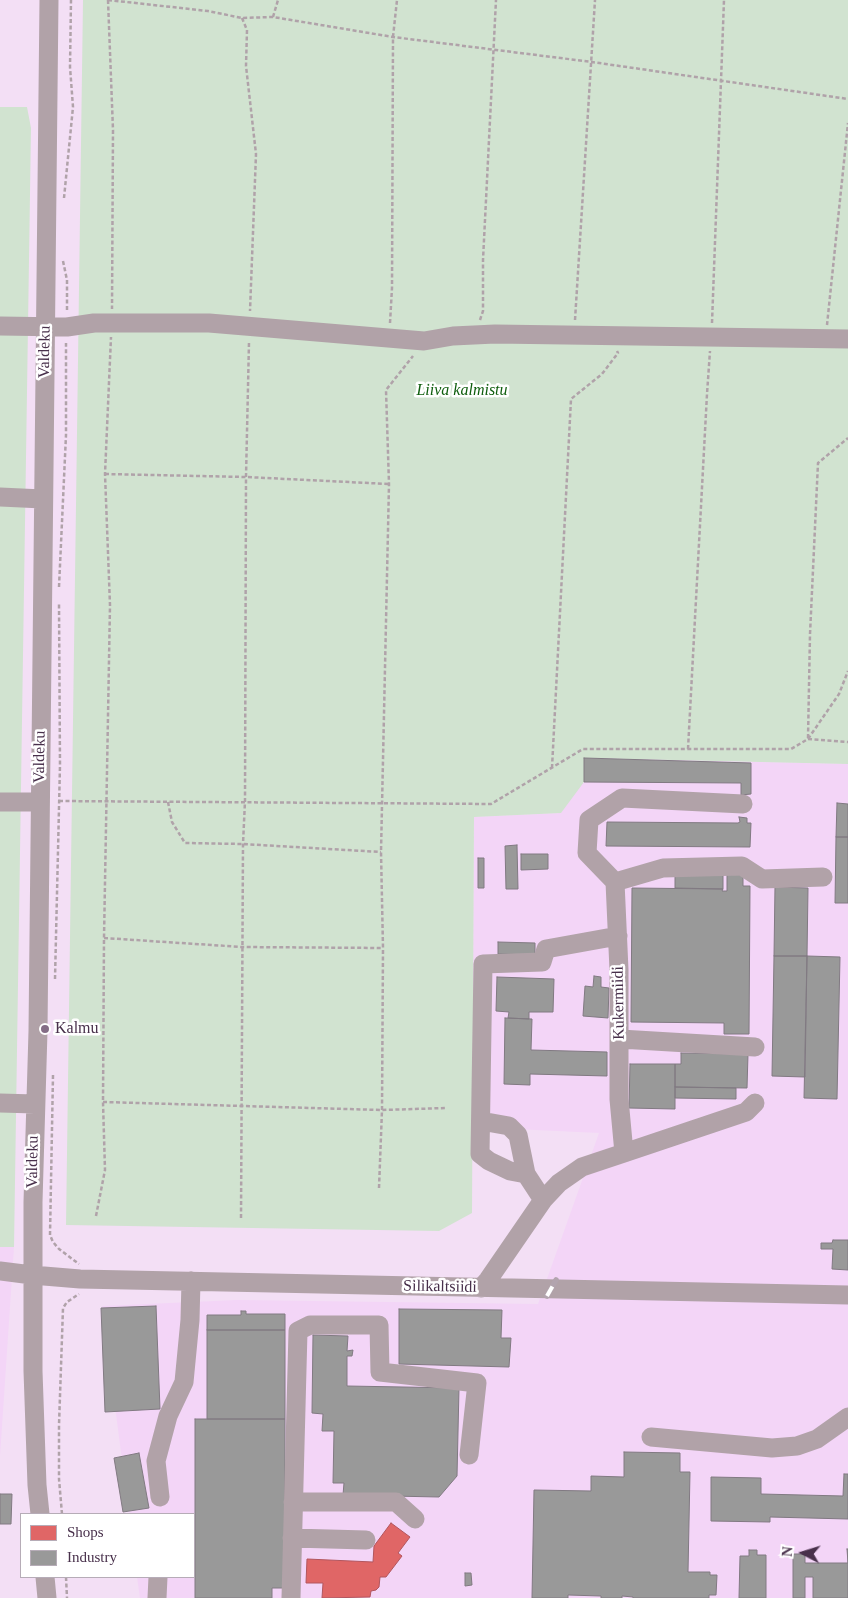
<!DOCTYPE html>
<style>
body{margin:0}
#map{position:relative;width:848px;height:1598px;overflow:hidden;background:#f3dff5;font-family:"Times New Roman",serif}
canvas{display:block}
.legend{position:absolute;left:20px;top:1513px;width:175px;height:65px;box-sizing:border-box;background:#fff;border:1px solid #b6acb7;margin:0;padding:6px 9px;list-style:none;font-size:15px;color:#48304b}
.legend li{display:flex;align-items:center;gap:10px;height:25px}
.legend b{width:25px;border:1px solid #b6acb7}
.north{position:absolute;left:778px;top:1528px;width:50px;height:50px;-webkit-text-stroke:4px #fff;paint-order:stroke;rotate:275deg;font-size:14px;font-weight:700;line-height:20px;text-align:center;color:#48304b}
.north::after{content:'';display:block;margin:auto;width:18px;height:22px;background:#48304b;clip-path:polygon(50% 0,100% 100%,50% 72%,0 100%)}
</style>
<div id="map">
<canvas width="848" height="1598"></canvas>
<ul class="legend">
<li><b style="height:14px;background:#e06666"></b>Shops</li>
<li><b style="height:14px;background:#999"></b>Industry</li>
</ul>
<div class="north">N</div>
</div>
<script>
const context = document.querySelector('canvas').getContext('2d');
context.lineJoin = 'round';
function paint(path, color) {
  context.fillStyle = color;
  context.fill(path, 'evenodd');
}
function shape(rows) {
  const path = new Path2D();
  for (const r of rows) {
    path.moveTo(r[0], r[1]);
    for (let i = 2; i < r.length; i += 2) path.lineTo(r[i], r[i + 1]);
  }
  return path;
}
function trace(path, color, width, dash) {
  context.strokeStyle = color;
  context.lineWidth = width;
  context.lineCap = dash ? 'butt' : 'round';
  context.setLineDash(dash || []);
  context.stroke(path);
}
function drawText(font, color, halo, rows, align = 'center') {
  context.font = font + ' "Times New Roman",serif';
  context.lineWidth = 5;
  context.setLineDash([]);
  context.textBaseline = 'middle';
  context.strokeStyle = halo;
  context.fillStyle = color;
  for (const [text, x, y, turn = 0] of rows) {
    context.save();
    context.translate(x, y);
    context.rotate((+turn || 0) * Math.PI / 180);
    context.textAlign = isNaN(turn) ? turn : align;
    if (halo) context.strokeText(text, 0, 0);
    context.fillText(text, 0, 0);
    context.restore();
  }
}
paint(shape([
 [584,758,848,764,848,1598,140,1598,137,1577,194,1577,194,1514,129,1514,102,1306,237,1300,538,1304,599,1133,472,1127,474,817,561,813],
 [0,1247,14,1247,0,1456]
]), '#f3d5f7');
paint(shape([
 [83,0,848,0,848,764,585,758,584,782,561,813,474,817,472,1213,439,1231,66,1225],
 [0,107,27,107,31,128,14,1247,0,1247]
]), '#d1e3d0');
const shops = shape([
 [391,1523,410,1537,398,1553,402,1556,386,1577,380,1577,379,1587,376,1590,371,1591,370,1597,322,1598,323,1583,306,1583,307,1559,373,1562,374,1546,391,1523]
]);
paint(shops, '#e06666');
trace(shops, '#b2565e', 1);
const industry = shape([
 [584,758,751,763,751,794,741,795,741,783,584,782,584,758],
 [837,803,848,804,848,837,836,837,837,803],
 [739,817,747,818,747,823,751,823,750,847,606,846,607,822,738,823,740,822,739,817],
 [836,837,848,837,848,903,835,903,836,837],
 [517,845,518,889,506,889,505,846,517,845],
 [521,854,548,854,548,869,521,870,521,854],
 [478,858,484,858,484,888,478,888,478,858],
 [675,873,723,873,723,889,675,888,675,873],
 [727,874,743,875,743,886,750,886,749,1034,724,1034,724,1023,631,1022,632,888,723,889,722,891,727,891,727,874],
 [775,887,808,888,807,956,774,956,775,887],
 [498,942,535,943,535,955,498,954,498,942],
 [774,956,807,956,805,1077,772,1076,774,956],
 [807,956,840,957,837,1099,804,1098,807,956],
 [594,976,601,977,601,987,609,988,608,1018,583,1016,585,986,593,987,594,976],
 [497,977,554,979,553,1012,529,1012,529,1019,508,1018,509,1012,496,1011,497,977],
 [505,1018,532,1019,531,1050,607,1052,607,1076,530,1074,530,1085,504,1084,505,1018],
 [681,1053,748,1054,747,1088,675,1087,675,1064,681,1064,681,1053],
 [630,1064,675,1064,675,1109,629,1108,630,1064],
 [675,1087,736,1088,736,1099,675,1098,675,1087],
 [833,1240,848,1240,848,1270,832,1269,833,1249,821,1249,821,1243,832,1243,833,1240],
 [156,1306,160,1409,105,1412,101,1308,156,1306],
 [399,1309,502,1310,501,1338,511,1338,509,1367,399,1364,399,1309],
 [241,1311,246,1311,246,1314,285,1314,285,1330,207,1330,207,1315,241,1315,241,1311],
 [207,1330,285,1330,285,1419,207,1419,207,1330],
 [313,1335,348,1336,347,1351,353,1350,352,1356,347,1356,347,1386,459,1388,457,1476,439,1497,343,1495,344,1483,333,1483,334,1431,322,1431,323,1414,312,1413,313,1335],
 [195,1419,285,1419,285,1588,272,1588,272,1598,195,1598,195,1419],
 [624,1452,680,1453,680,1472,690,1472,688,1572,710,1572,710,1575,717,1575,716,1595,709,1595,709,1598,633,1598,633,1597,622,1596,622,1598,601,1598,601,1596,568,1595,568,1598,532,1598,534,1490,591,1491,591,1476,624,1477,624,1452],
 [139,1453,149,1508,123,1512,114,1458,139,1453],
 [844,1474,848,1474,848,1519,770,1517,770,1522,711,1521,711,1477,761,1478,761,1494,843,1496,844,1474],
 [0,1494,12,1494,11,1524,0,1524,0,1494],
 [847,1549,848,1549,848,1598,813,1598,813,1577,805,1577,805,1598,793,1598,793,1554,805,1554,805,1563,848,1563,847,1549],
 [749,1550,757,1550,757,1555,766,1555,766,1598,739,1598,740,1556,749,1556,749,1550],
 [465,1573,471,1573,472,1585,465,1586,465,1573]
]);
paint(industry, '#999');
trace(industry, '#817a82', 1);
trace(shape([
 [108,0,113,130,112,309],
 [108,0,208,11,242,18,273,17,393,37,592,62,848,99],
 [273,17,278,0],
 [242,18,247,30,246,66,256,154,250,311],
 [64,198,73,107,70,67,71,0],
 [63,261,67,280,67,312],
 [480,320,483,311,483,260,496,0],
 [575,320,595,0],
 [390,323,392,288,393,37,397,0],
 [712,323,724,0],
 [827,325,848,123],
 [105,474,246,477,389,484],
 [59,587,66,435,66,343],
 [808,738,810,634,818,463,848,438],
 [808,739,848,742],
 [688,749,707,394,710,351],
 [552,768,571,399,602,374,618,353,617,351],
 [59,801,491,804,583,749,791,749,808,739,839,694,848,671],
 [168,802,172,822,185,843,243,844,381,852],
 [104,938,242,947,383,948],
 [55,979,60,765,59,603],
 [53,1075,50,1235,53,1242,59,1249,79,1264],
 [103,1102,382,1110,446,1108],
 [379,1188,382,1110,383,948,381,852,389,484,386,390,413,356],
 [96,1216,105,1170,103,1102,104,938,110,605,105,474,111,337],
 [241,1218,243,844,245,801,246,477,249,342],
 [62,1514,59,1479,59,1425,63,1308,67,1302,79,1294],
 [66,1577,67,1598]
]), '#b0a2a9', 2.5, [4, 2.5]);
trace(shape([
 [0,326,67,327,94,323,209,323,424,341,453,336,495,334,848,339],
 [0,497,43,499],
 [0,802,39,802],
 [615,882,663,868,742,866,762,879,823,877],
 [620,1039,755,1047],
 [0,1103,35,1104],
 [481,1121,509,1126,518,1135,526,1174,543,1200],
 [624,1153,746,1112,755,1103],
 [526,1174,510,1171,489,1161,480,1154,483,964,542,962,546,949,618,936],
 [0,1271,32,1275,80,1279,848,1295],
 [481,1288,488,1280,543,1200,559,1183,582,1167,624,1153,619,1099,619,970,615,882,587,853,589,820,622,798,743,804],
 [651,1437,772,1448,797,1446,817,1439,848,1417],
 [160,1497,156,1461,168,1416,184,1382,190,1320,191,1281],
 [293,1502,396,1502,415,1519],
 [40,1514,37,1485,33,1371,33,1202,38,1031,49,0],
 [292,1538,366,1540],
 [45,1577,47,1598],
 [157,1598,158,1577],
 [291,1598,298,1331,310,1325,379,1325,380,1372,477,1383,469,1455]
]), '#b1a2a8', 19);
const rail = shape([
 [547,1296,556,1280]
]);
trace(rail, '#b2a4ae', 5.5);
trace(rail, '#fff', 4, [11]);
for (const [x, y, r, color] of [
 [45,1029,5,"#846d86"]
]) {
  const dot = new Path2D();
  dot.arc(x, y, r, 0, 2 * Math.PI);
  context.fillStyle = color;
  context.fill(dot);
  trace(dot, '#fff', 2);
}
drawText('16px', '#48304b', '#fff', [
 ["Valdeku",45,352,-89],
 ["Valdeku",40,757,-89],
 ["Kukermiidi",619,1003,-91],
 ["Valdeku",33,1162,-89],
 ["Silikaltsiidi",440,1287,1]
]);
drawText('italic 16px', '#0f5e0e', '#fff', [
 ["Liiva kalmistu",462,391]
]);
drawText('16px', '#48304b', '#fff', [
 ["Kalmu",55,1029]
], 'left');
</script>
